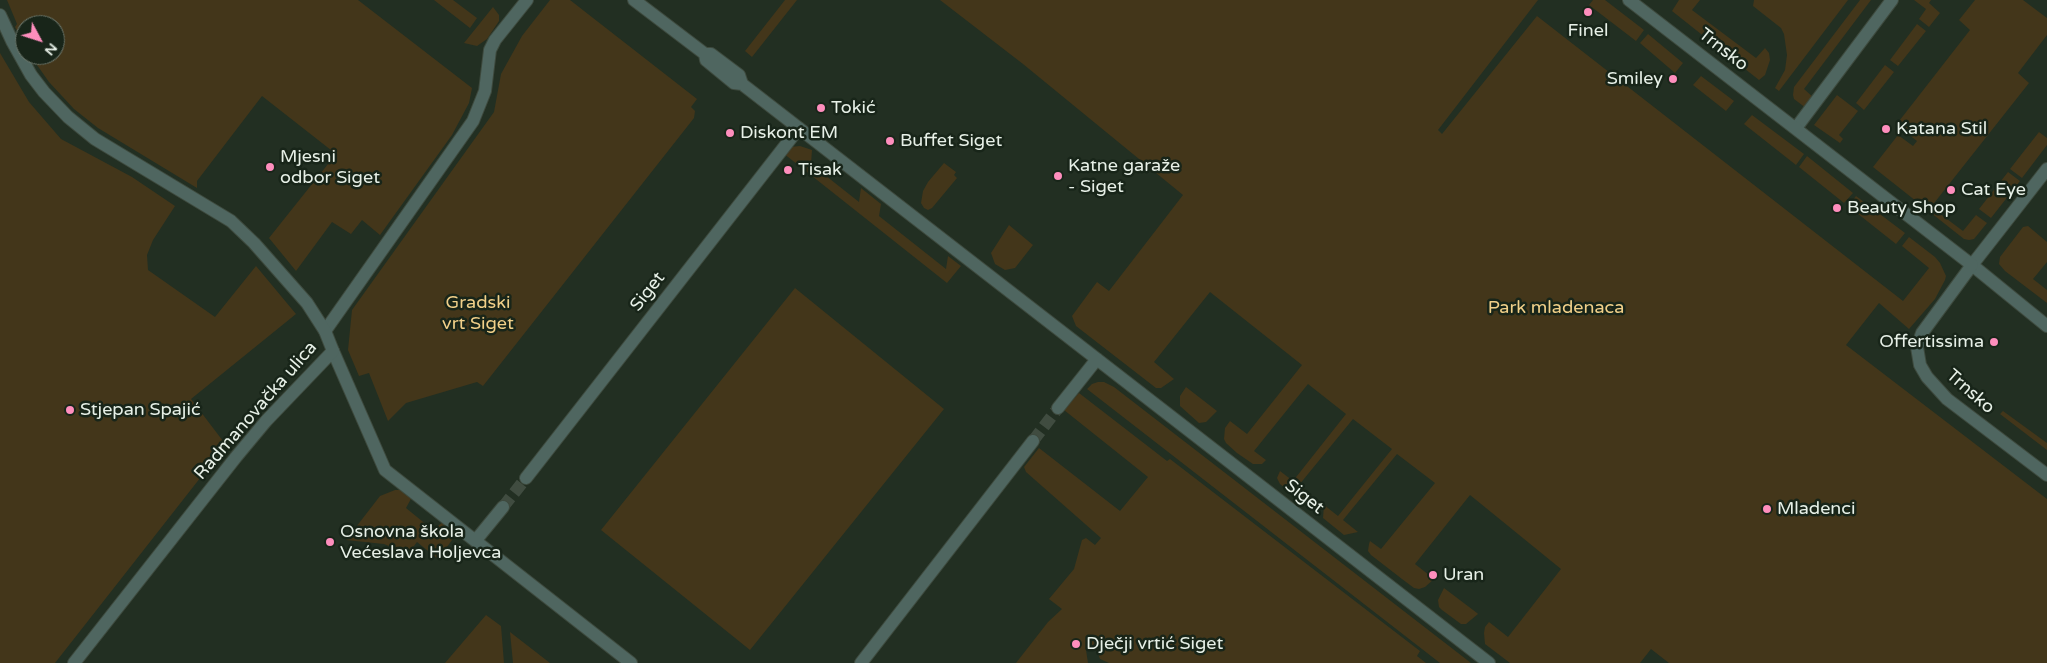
<!DOCTYPE html>
<meta charset="utf-8">
<style>
body{margin:0}
#map{position:relative;width:2047px;height:663px;overflow:hidden;background:#222f22;font-family:"Varela Round",sans-serif}
canvas{display:block}
.north{position:absolute;left:15px;top:15px;width:50px;height:50px;box-sizing:border-box;background:#182519;border:1px solid #6b766b;border-radius:50%;rotate:130deg;font-size:14px;font-weight:700;line-height:20px;text-align:center;color:#e7f0e7}
.north::after{content:'';display:block;margin:auto;width:18px;height:22px;background:#fe8ebd;clip-path:polygon(50% 0,100% 100%,50% 72%,0 100%)}
</style>
<div id="map">
<canvas width="2047" height="663"></canvas>
<div class="north">N</div>
</div>
<script>
const context = document.querySelector('canvas').getContext('2d');
context.lineJoin = 'round';
function paint(path, color) {
  context.fillStyle = color;
  context.fill(path, 'evenodd');
}
function shape(rows) {
  const path = new Path2D();
  for (const r of rows) {
    path.moveTo(r[0], r[1]);
    for (let i = 2; i < r.length; i += 2) path.lineTo(r[i], r[i + 1]);
  }
  return path;
}
function trace(path, color, width, dash) {
  context.strokeStyle = color;
  context.lineWidth = width;
  context.lineCap = dash ? 'butt' : 'round';
  context.setLineDash(dash || []);
  context.stroke(path);
}
function drawText(font, color, halo, rows, align = 'center') {
  context.font = font + ' "Varela Round",sans-serif';
  context.lineWidth = 5;
  context.setLineDash([]);
  context.textBaseline = 'middle';
  context.strokeStyle = halo;
  context.fillStyle = color;
  for (const [text, x, y, turn = 0] of rows) {
    context.save();
    context.translate(x, y);
    context.rotate((+turn || 0) * Math.PI / 180);
    context.textAlign = isNaN(turn) ? turn : align;
    if (halo) context.strokeText(text, 0, 0);
    context.fillText(text, 0, 0);
    context.restore();
  }
}
paint(shape([
 [7,0,358,0,472,88,469,103,452,135,380,235,362,220,351,234,332,222,296,271,269,238,336,154,262,96,197,181,197,188,98,128,74,109,49,82,30,55,55,55,55,25,25,25,25,45,15,27,17,24],
 [434,0,453,0,477,18,470,28],
 [550,0,570,0,697,99,691,107,695,111,694,118,483,386,477,382,406,403,388,421,369,373,359,376,348,350,352,310,494,112,501,74,522,36],
 [785,0,797,0,752,57,745,51],
 [940,0,1538,0,1438,130,1442,134,1537,16,1903,301,1929,268,1902,246,1909,237,1935,257,1940,263,1946,276,1945,280,1935,299,1909,329,1879,303,1846,345,2047,499,2047,663,1669,663,1651,649,1640,663,1510,663,1485,644,1484,633,1485,627,1489,622,1508,637,1561,569,1470,495,1415,564,1434,579,1425,587,1419,589,1414,588,1402,579,1371,555,1368,551,1369,544,1370,541,1381,549,1435,483,1397,454,1343,520,1358,532,1344,535,1323,518,1324,505,1338,516,1392,449,1353,419,1299,485,1311,495,1309,498,1299,499,1280,484,1277,478,1280,471,1293,481,1346,414,1308,384,1254,451,1266,460,1262,464,1253,464,1237,453,1226,443,1224,439,1225,428,1230,421,1247,434,1302,365,1210,292,1154,362,1174,379,1161,388,1156,388,1076,326,1072,316,1097,282,1109,291,1183,195,1023,64],
 [1593,0,1605,0,1644,30,1636,41,1589,5],
 [1679,0,1700,0,1692,10,1756,58,1765,48,1769,53,1770,60,1765,75,1759,80,1672,11],
 [1754,0,1848,0,1779,91,1775,88,1785,70,1787,55,1784,34,1781,28,1753,6],
 [1860,0,1871,0,1804,89,1814,98,1806,108,1794,99,1793,95,1794,87],
 [1914,0,1931,0,1929,3,1940,13,1929,27,1919,19,1926,9],
 [1975,0,2023,0,2047,18,2047,35,2018,73,2029,83,1931,207,1963,231,1976,215,1987,223,1974,239,1969,240,1964,239,1873,167,1898,135,1913,146,1917,141,1896,125,1970,30,1959,20],
 [493,7,499,15,499,21,487,39,477,46,464,43],
 [1917,24,1926,31,1898,66,1890,60],
 [1648,34,1683,63,1675,73,1640,43],
 [0,53,29,102,61,139,132,177,175,206,153,240,147,255,148,270,215,317,256,266,296,314,191,399,226,445,55,663,0,663],
 [1885,65,1894,72,1864,110,1856,103],
 [1701,76,1734,101,1726,111,1693,85],
 [1837,95,1858,111,1839,135,1843,139,1840,143,1814,125],
 [1752,115,1804,154,1796,165,1744,124],
 [2039,132,2047,138,2047,145,2022,178,2010,169],
 [800,146,812,150,811,164,859,202,861,188,881,204,879,216,946,269,948,256,961,266,947,283,783,153,790,147],
 [1807,156,1853,193,1844,203,1799,167],
 [944,163,956,172,954,175,957,178,932,208,928,210,924,208,921,203,923,191,928,182],
 [2008,172,2020,181,1991,218,1979,209],
 [1856,196,1905,233,1896,244,1848,206],
 [1009,225,1033,245,1015,268,1005,270,995,264,991,253],
 [2028,226,2047,242,2047,262,2033,279,2047,290,2047,303,2005,271,1999,264,2000,257,2023,227],
 [795,288,944,409,750,650,601,530],
 [1098,382,1104,382,1114,387,1471,663,1440,663,1087,389,1092,384],
 [1186,387,1217,411,1206,422,1199,423,1180,406,1180,396],
 [1079,393,1167,461,1170,459,1420,651,1417,656,1426,663,1109,663,1100,659,1096,649,1086,650,1088,663,1016,663,1048,622,1062,609,1049,599,1074,569,1082,540,1086,538,1095,545,1101,538,1026,472,1024,467,1039,448,1120,511,1148,477,1064,410],
 [2003,411,2047,443,2047,450,2000,414],
 [395,490,403,490,412,497,406,508,433,530,444,521,458,532,438,559,417,542,408,554,384,544,346,540,380,496],
 [1444,588,1477,613,1478,614,1466,624,1461,624,1442,610,1439,607,1438,600],
 [486,615,501,626,504,663,445,663],
 [510,632,550,663,513,663]
]), '#43361a');
trace(shape([
 [1033,441,1058,408],
 [503,507,526,478]
]), '#404c40', 12, [12, 6]);
const minor = shape([
 [634,0,705,54,706,60,734,83,742,84],
 [705,54,711,54,739,75,742,84,1489,663],
 [1796,128,1892,0],
 [2047,169,1972,265,2047,326],
 [325,331,473,121,485,91,490,50,495,40,527,0],
 [333,351,385,470,631,663],
 [1058,408,1097,359],
 [526,478,799,128],
 [476,540,503,507],
 [861,663,1033,441]
]);
const tertiary = shape([
 [1629,0,1972,265,1922,333,1917,347,1920,365,1927,377,1947,399,2047,475],
 [0,15,12,41,31,75,44,92,68,117,95,139,231,221,254,243,307,303,325,331,333,351,266,421,236,457,74,663]
]);
trace(minor, '#3e4a3e', 14);
trace(tertiary, '#3e4a3e', 14);
trace(minor, '#4f6660', 12);
trace(tertiary, '#4f6660', 12);
for (const [x, y, r, color] of [
 [1588,12,5,"#fe8ebd"],
 [1673,79,5,"#fe8ebd"],
 [821,108,5,"#fe8ebd"],
 [1886,129,5,"#fe8ebd"],
 [730,133,5,"#fe8ebd"],
 [890,141,5,"#fe8ebd"],
 [270,167,5,"#fe8ebd"],
 [788,170,5,"#fe8ebd"],
 [1058,176,5,"#fe8ebd"],
 [1951,190,5,"#fe8ebd"],
 [1837,208,5,"#fe8ebd"],
 [1994,342,5,"#fe8ebd"],
 [70,410,5,"#fe8ebd"],
 [1767,509,5,"#fe8ebd"],
 [330,542,5,"#fe8ebd"],
 [1433,575,5,"#fe8ebd"],
 [1076,644,5,"#fe8ebd"]
]) {
  const dot = new Path2D();
  dot.arc(x, y, r, 0, 2 * Math.PI);
  context.fillStyle = color;
  context.fill(dot);
  trace(dot, '#182519', 2);
}
drawText('18px', '#e7f0e7', '#182519', [
 ["Finel",1588,31,"center"],
 ["Smiley",1663,79,"right"],
 ["Tokić",831,108],
 ["Katana Stil",1896,129],
 ["Diskont EM",740,133],
 ["Buffet Siget",900,141],
 ["Mjesni",280,157],
 ["odbor Siget",280,178],
 ["Katne garaže",1068,166],
 ["- Siget",1068,187],
 ["Tisak",798,170],
 ["Cat Eye",1961,190],
 ["Beauty Shop",1847,208],
 ["Offertissima",1984,342,"right"],
 ["Stjepan Spajić",80,410],
 ["Mladenci",1777,509],
 ["Osnovna škola",340,532],
 ["Većeslava Holjevca",340,553],
 ["Uran",1443,575],
 ["Dječji vrtić Siget",1086,644]
], 'left');
drawText('18px', '#e7f0e7', '#182519', [
 ["Trnsko",1723,50,38],
 ["Siget",648,292,-52],
 ["Trnsko",1970,392,41],
 ["Radmanovačka ulica",256,411,-49],
 ["Siget",1304,497,38]
]);
drawText('18px', '#f1d089', '#182519', [
 ["Gradski",478,303],
 ["vrt Siget",478,324],
 ["Park mladenaca",1556,308]
]);
</script>
